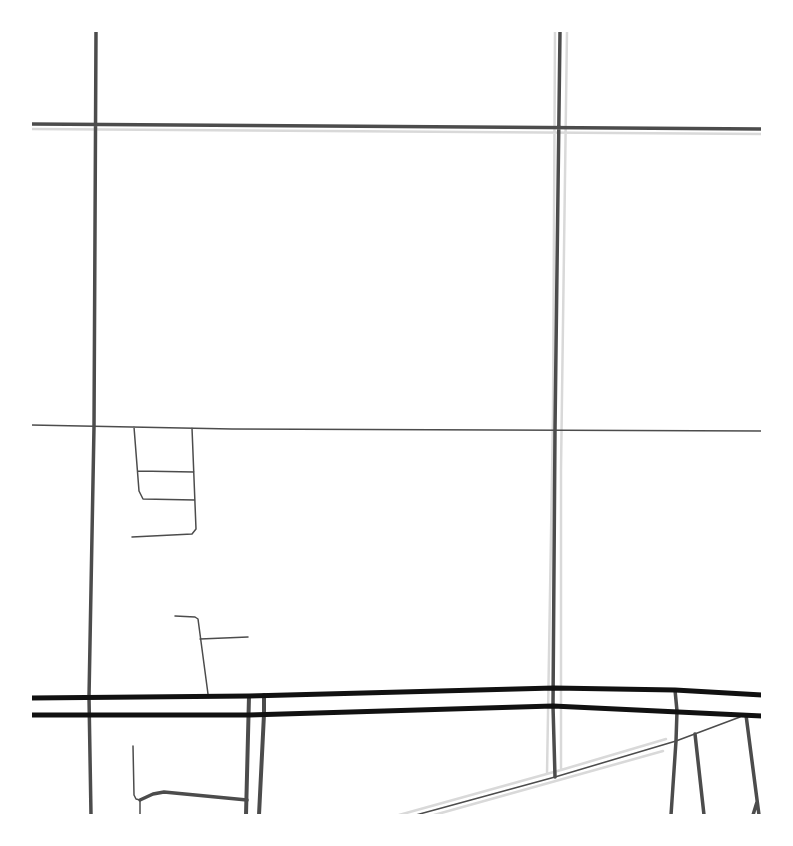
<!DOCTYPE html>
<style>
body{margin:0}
#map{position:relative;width:793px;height:846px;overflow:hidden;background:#fff;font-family:Arial,sans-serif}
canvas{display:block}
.frame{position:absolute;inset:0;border:32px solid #fff;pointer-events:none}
</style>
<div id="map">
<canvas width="793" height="846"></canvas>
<div class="frame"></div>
</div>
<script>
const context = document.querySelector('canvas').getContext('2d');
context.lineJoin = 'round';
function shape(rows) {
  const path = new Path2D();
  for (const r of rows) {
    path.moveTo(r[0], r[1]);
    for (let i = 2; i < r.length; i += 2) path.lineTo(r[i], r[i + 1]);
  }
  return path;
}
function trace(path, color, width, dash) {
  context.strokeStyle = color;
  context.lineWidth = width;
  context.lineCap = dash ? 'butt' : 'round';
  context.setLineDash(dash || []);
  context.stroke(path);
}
trace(shape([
 [31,129,762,134],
 [561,770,561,469,567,31],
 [547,774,553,415,555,31],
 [399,815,561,770,666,739],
 [434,815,663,751]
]), '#d9d9d9', 2.5);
trace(shape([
 [31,425,232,429,762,431],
 [134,427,139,491,143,499,195,500],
 [138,471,194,472],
 [132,537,192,534,196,529,192,428],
 [175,616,195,617,198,619,208,694],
 [200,639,248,637],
 [133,746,134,795,136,799,140,800,140,815],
 [416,815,555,777,676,741,740,717]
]), '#4c4c4c', 1.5);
trace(shape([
 [31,124,762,129],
 [746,715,759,815],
 [695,734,704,815],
 [555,777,553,706,555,430,560,31],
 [140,800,153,794,164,792,247,800],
 [91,815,89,697,94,427,96,31],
 [671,815,676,741,677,711,675,690],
 [753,815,757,802]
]), '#4c4c4c', 3.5);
trace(shape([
 [246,815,249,696],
 [259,815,264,714,264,695]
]), '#4c4c4c', 4);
trace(shape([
 [31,698,249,696,554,688,675,690,762,695],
 [31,715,249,715,553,706,762,716]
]), '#111', 5);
</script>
